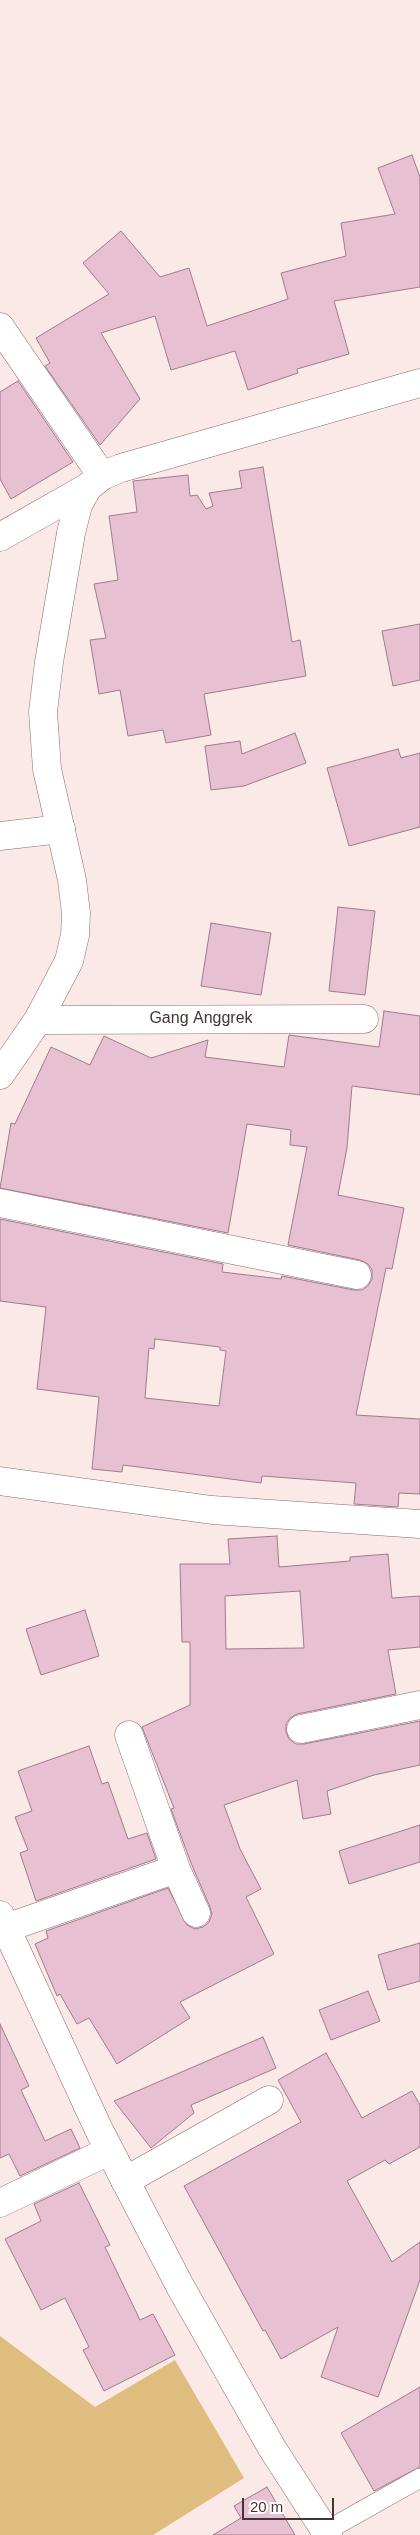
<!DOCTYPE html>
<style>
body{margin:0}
#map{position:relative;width:420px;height:2535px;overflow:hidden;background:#fbe9e8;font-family:Arial,sans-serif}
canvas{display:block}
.scale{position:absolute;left:242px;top:2498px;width:92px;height:22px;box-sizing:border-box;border:2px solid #453433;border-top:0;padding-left:6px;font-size:15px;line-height:18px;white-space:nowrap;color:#453433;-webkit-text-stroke:4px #fff;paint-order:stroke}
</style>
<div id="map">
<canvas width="420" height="2535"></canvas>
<div class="scale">20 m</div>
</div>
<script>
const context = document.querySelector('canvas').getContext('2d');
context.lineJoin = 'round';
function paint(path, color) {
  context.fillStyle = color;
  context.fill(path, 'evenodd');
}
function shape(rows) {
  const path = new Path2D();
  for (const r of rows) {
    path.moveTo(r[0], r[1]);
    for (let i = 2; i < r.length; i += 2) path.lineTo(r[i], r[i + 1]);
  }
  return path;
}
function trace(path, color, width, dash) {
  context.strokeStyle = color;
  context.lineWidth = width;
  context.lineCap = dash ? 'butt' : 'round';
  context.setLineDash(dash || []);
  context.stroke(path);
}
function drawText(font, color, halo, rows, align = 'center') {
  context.font = font + ' Arial,sans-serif';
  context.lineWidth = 4;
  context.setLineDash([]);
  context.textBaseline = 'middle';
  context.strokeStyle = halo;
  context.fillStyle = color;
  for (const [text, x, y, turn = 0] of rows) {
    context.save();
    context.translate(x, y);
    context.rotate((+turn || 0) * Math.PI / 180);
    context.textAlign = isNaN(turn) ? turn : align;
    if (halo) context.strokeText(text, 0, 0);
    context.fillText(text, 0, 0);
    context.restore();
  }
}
paint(shape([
 [0,2336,95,2407,175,2360,244,2478,153,2535,0,2535]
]), '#debd7f');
const building = shape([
 [412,155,420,177,420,287,334,301,349,354,297,369,298,373,248,390,235,351,171,370,155,316,101,333,140,399,100,445,45,366,50,363,36,338,109,294,83,263,121,231,160,277,189,268,207,326,288,299,281,273,346,256,341,223,395,214,378,168,412,155],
 [18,381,73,462,11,499,0,479,0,392,18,381],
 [263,467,292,642,300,640,306,676,204,694,211,735,166,743,163,730,128,736,120,690,99,694,90,640,106,638,94,584,118,580,109,516,137,512,133,481,188,475,190,496,197,495,206,509,213,506,209,493,242,488,239,471,263,467],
 [420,624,420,680,393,686,382,631,420,624],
 [295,733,306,763,244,786,211,790,205,746,240,741,242,754,295,733],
 [398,749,401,758,420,753,420,827,349,846,327,768,398,749],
 [338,907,375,911,365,995,329,991,338,907],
 [211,923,271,933,261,995,201,986,211,923],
 [384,1011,420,1016,420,1095,352,1086,347,1148,338,1195,404,1208,392,1269,386,1268,356,1415,420,1419,420,1494,399,1493,398,1507,354,1504,356,1483,262,1476,261,1483,123,1465,122,1472,92,1469,99,1397,37,1389,46,1307,0,1301,0,1219,223,1264,222,1272,281,1279,282,1276,354,1290,362,1290,368,1286,372,1279,372,1270,368,1264,360,1260,288,1245,307,1147,290,1145,291,1130,247,1124,228,1233,0,1188,11,1123,15,1124,51,1047,90,1065,104,1036,151,1058,208,1040,205,1057,284,1067,289,1035,379,1047,384,1011],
 [155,1339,220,1347,220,1350,226,1351,219,1406,145,1398,149,1348,154,1349,155,1339],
 [277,1536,279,1567,350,1561,350,1557,388,1554,392,1598,420,1596,420,1647,388,1650,396,1694,297,1714,290,1718,286,1724,286,1732,289,1739,296,1744,304,1744,420,1721,420,1765,374,1775,327,1791,331,1814,303,1819,297,1780,224,1805,240,1849,261,1889,246,1897,274,1954,180,2002,190,2018,117,2064,89,2018,77,2024,60,1994,57,1996,35,1944,48,1938,46,1931,168,1888,187,1925,195,1929,203,1927,209,1922,212,1914,210,1907,191,1863,171,1809,174,1808,142,1727,190,1705,190,1642,182,1642,180,1564,230,1564,228,1539,277,1536],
 [300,1591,304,1648,226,1649,225,1596,300,1591],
 [85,1610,99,1656,41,1675,26,1629,85,1610],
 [89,1746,102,1784,108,1782,128,1839,147,1833,156,1859,36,1901,20,1853,28,1850,15,1817,32,1811,18,1771,89,1746],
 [420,1825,420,1862,349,1884,339,1851,420,1825],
 [420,1943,420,1981,388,1990,378,1955,420,1943],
 [368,1991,380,2021,331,2040,319,2010,368,1991],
 [0,2024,29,2086,21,2090,45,2141,71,2129,80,2148,20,2176,9,2154,0,2158,0,2024],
 [263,2037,276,2068,191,2105,194,2113,151,2148,114,2101,263,2037],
 [326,2053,362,2118,412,2091,420,2105,420,2147,389,2164,385,2160,347,2181,392,2262,420,2242,420,2280,378,2397,321,2377,338,2327,281,2359,265,2330,263,2331,184,2186,301,2122,278,2080,326,2053],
 [79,2183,110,2245,105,2247,140,2320,153,2314,175,2355,104,2391,83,2350,89,2347,65,2298,41,2310,5,2239,41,2221,34,2204,79,2183],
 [420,2387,420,2467,374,2491,341,2433,420,2387],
 [267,2487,295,2535,213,2535,241,2518,234,2506,267,2487]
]);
paint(building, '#e7c0d1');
trace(building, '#9f7b8b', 1);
const service = shape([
 [326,2531,420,2478]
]);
const minor = shape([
 [0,327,102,476],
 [0,537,88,487],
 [0,836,61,829],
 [38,1020,364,1019],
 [0,1203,357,1275],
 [0,1481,212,1510,420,1524],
 [301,1729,420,1705],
 [129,1735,176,1869,196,1913],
 [6,1928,176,1869],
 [125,2181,269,2100],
 [0,2203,109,2151]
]);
const tertiary = shape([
 [0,1075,38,1020,69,961,75,935,76,913,72,880,47,769,43,712,49,662,71,533,78,505,88,487,102,476,121,468,420,383],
 [0,1915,99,2130,180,2286,272,2448,328,2535]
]);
trace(service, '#8f6967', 20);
trace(minor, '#8f6967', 29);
trace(tertiary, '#8f6967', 29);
trace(service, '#fff', 19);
trace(minor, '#fff', 28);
trace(tertiary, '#fff', 28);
drawText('16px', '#453433', '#fff', [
 ["Gang Anggrek",201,1019]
]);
</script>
